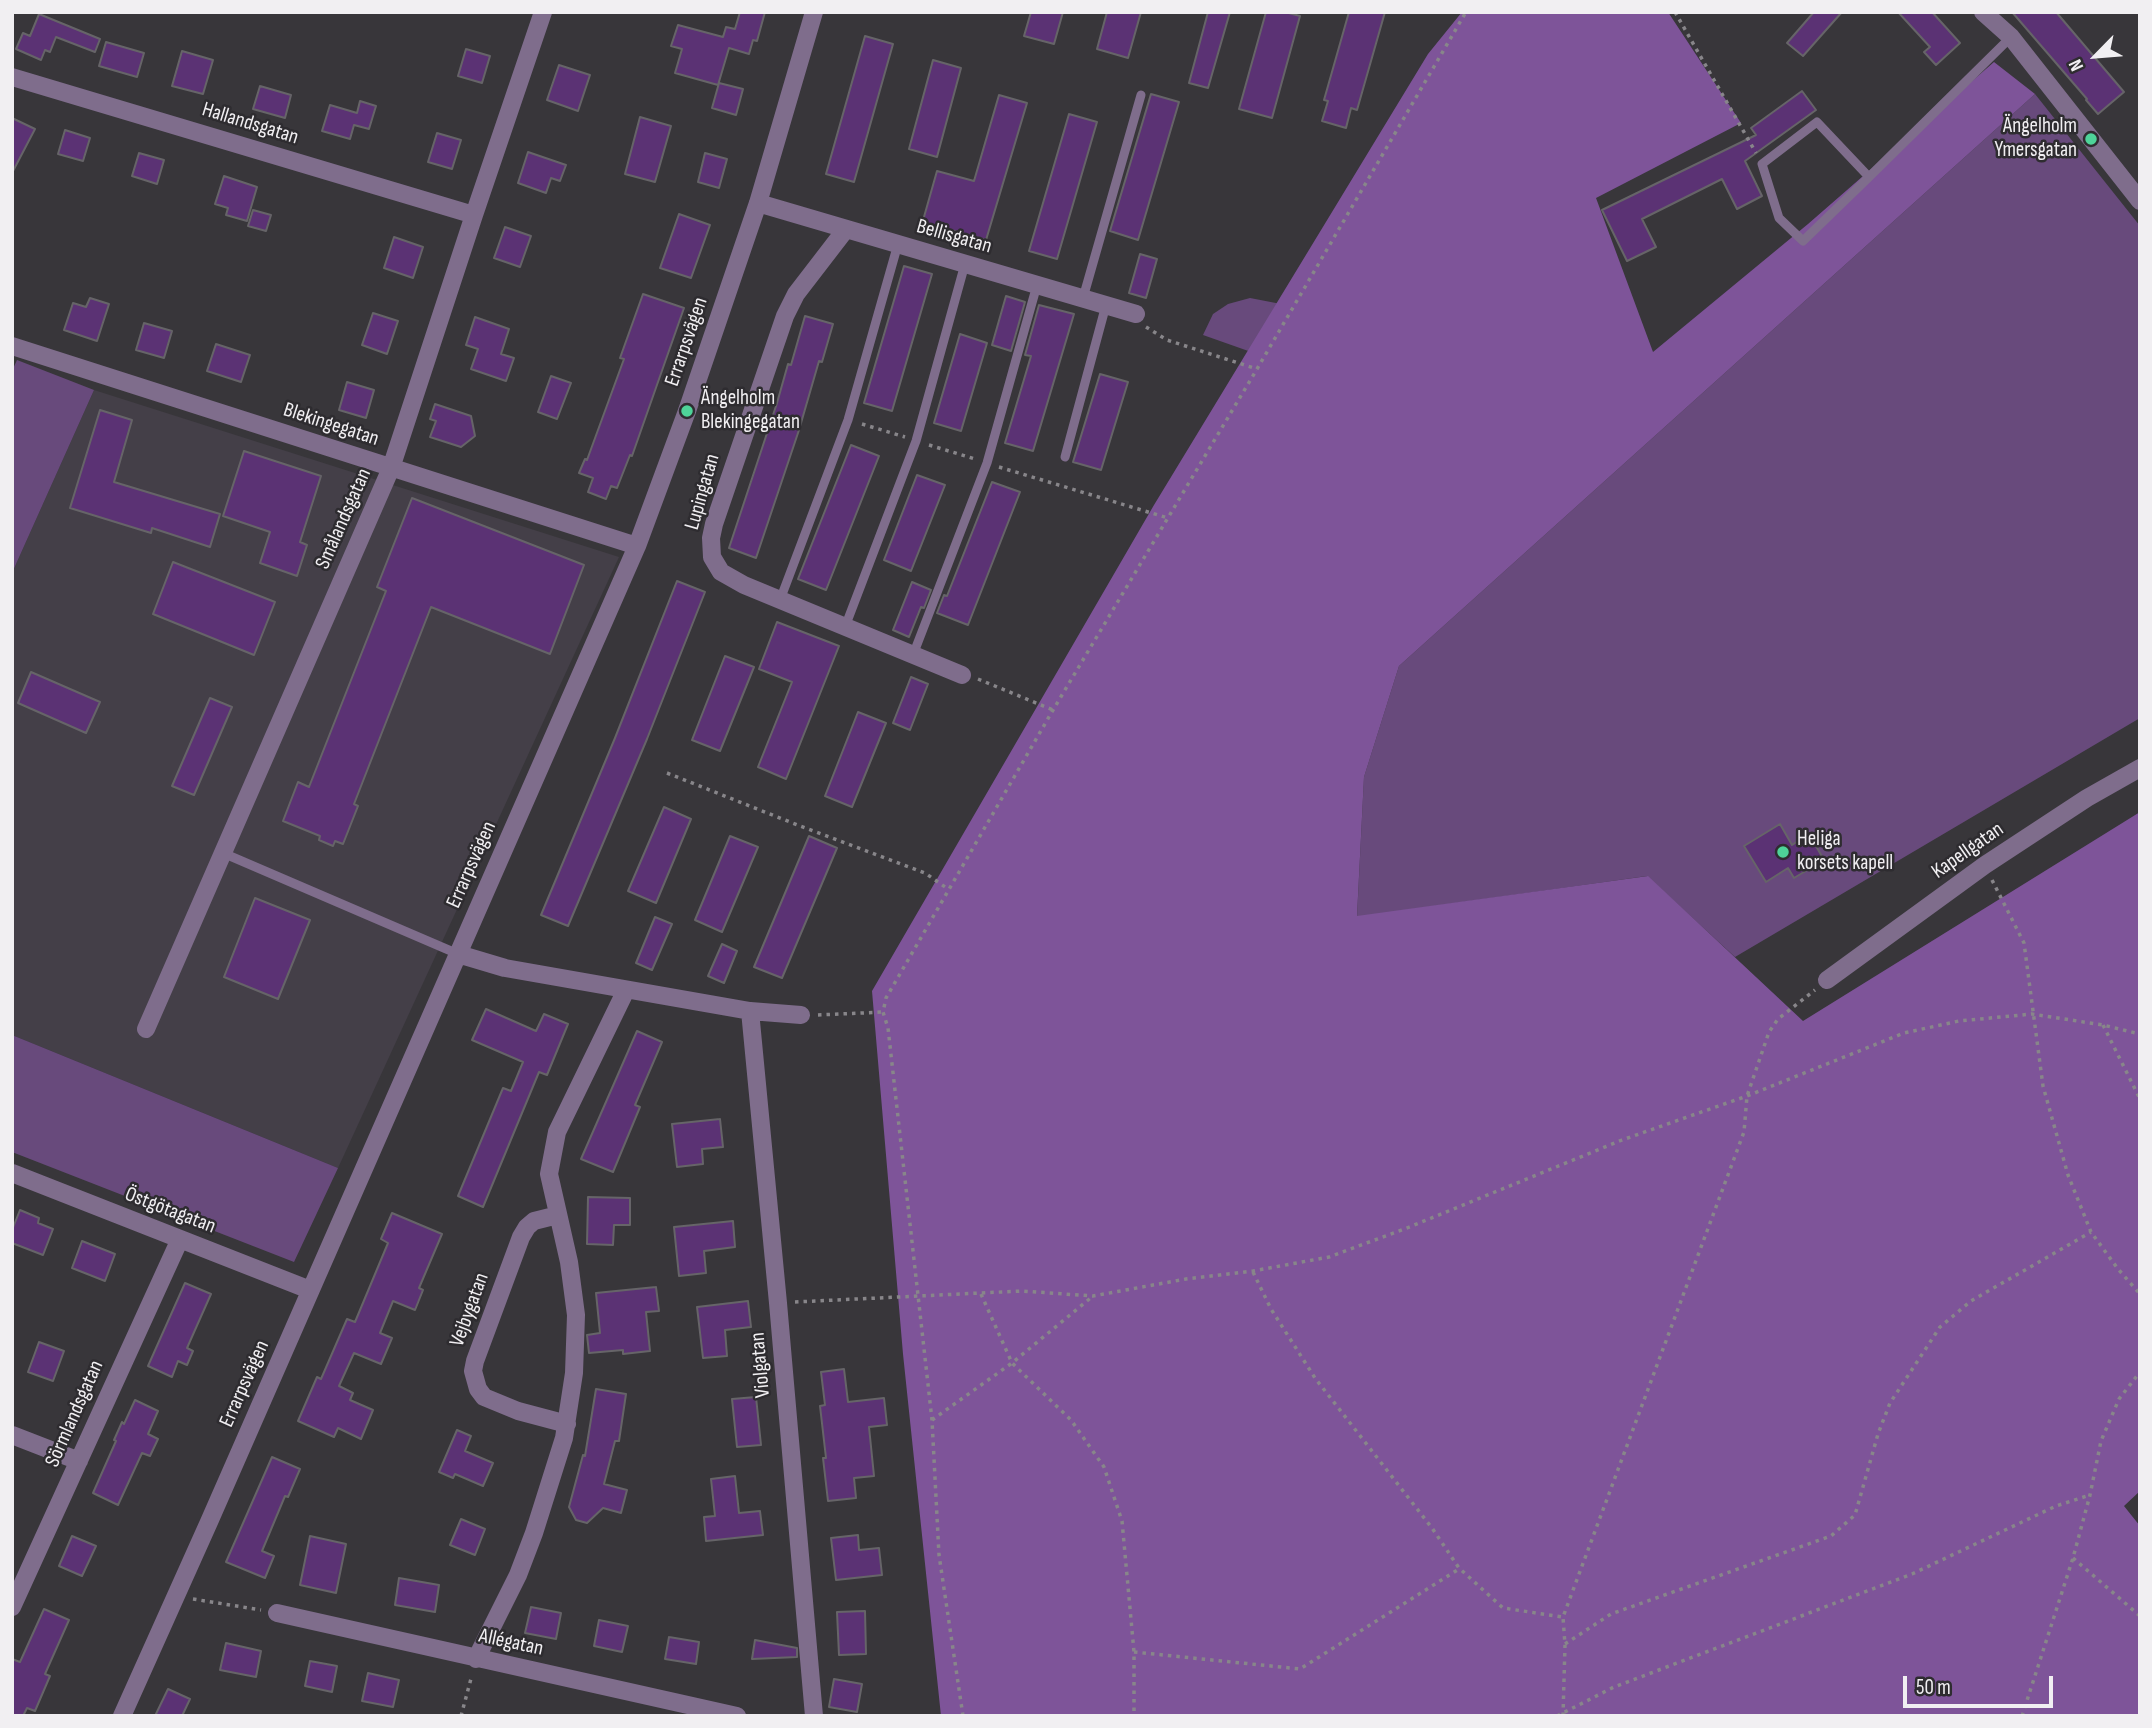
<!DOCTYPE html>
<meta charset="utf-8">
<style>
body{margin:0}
#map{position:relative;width:2152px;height:1728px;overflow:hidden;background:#38363a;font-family:"Sofia Sans Condensed",sans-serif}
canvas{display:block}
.frame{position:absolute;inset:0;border:14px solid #f1eff2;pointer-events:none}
.north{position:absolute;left:2061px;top:21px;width:70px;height:70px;-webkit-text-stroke:5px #2e2c30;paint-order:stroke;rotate:245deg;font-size:19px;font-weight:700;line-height:28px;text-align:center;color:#f1eff2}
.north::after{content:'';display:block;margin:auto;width:24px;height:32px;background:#f1eff2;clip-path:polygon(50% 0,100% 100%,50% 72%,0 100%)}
.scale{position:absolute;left:1903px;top:1676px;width:150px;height:32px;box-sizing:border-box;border:4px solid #f1eff2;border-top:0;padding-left:9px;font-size:21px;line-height:24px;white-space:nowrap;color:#f1eff2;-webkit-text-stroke:5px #2e2c30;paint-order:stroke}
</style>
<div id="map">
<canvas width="2152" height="1728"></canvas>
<div class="frame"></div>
<div class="north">N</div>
<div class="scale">50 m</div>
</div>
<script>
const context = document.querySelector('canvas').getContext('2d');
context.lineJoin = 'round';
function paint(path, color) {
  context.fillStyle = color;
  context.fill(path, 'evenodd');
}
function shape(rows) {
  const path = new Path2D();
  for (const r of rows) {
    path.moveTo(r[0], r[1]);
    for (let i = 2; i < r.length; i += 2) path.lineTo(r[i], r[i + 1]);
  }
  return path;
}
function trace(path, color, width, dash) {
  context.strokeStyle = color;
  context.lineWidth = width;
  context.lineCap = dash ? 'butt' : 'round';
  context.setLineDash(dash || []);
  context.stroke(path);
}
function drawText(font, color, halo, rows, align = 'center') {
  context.font = font + ' "Sofia Sans Condensed",sans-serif';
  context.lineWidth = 5;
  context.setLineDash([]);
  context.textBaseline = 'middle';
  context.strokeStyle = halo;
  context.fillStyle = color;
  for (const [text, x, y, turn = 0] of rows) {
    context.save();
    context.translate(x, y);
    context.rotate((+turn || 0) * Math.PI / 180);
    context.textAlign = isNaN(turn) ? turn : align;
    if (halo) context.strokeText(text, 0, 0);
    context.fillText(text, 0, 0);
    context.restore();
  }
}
paint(shape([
 [94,390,619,557,338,1168,12,1035,12,573]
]), '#443f48');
paint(shape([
 [2035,94,2140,226,2140,718,1735,957,1647,876,1357,917,1364,777,1399,666],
 [1250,298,1281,304,1254,353,1203,335,1213,314,1228,304],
 [17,360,94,390,12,573,12,371],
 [12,1035,338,1168,294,1262,12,1152]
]), '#684a7c');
paint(shape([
 [1462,12,1668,12,1741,123,1596,198,1653,352,1808,224,1994,62,2035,94,1399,666,1364,777,1357,916,1648,876,1803,1021,2140,812,2140,1491,2124,1506,2140,1526,2140,1716,941,1716,903,1354,872,991,1154,505,1428,54]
]), '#7e5499');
const building = shape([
 [740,12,765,12,757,41,753,40,749,54,729,48,718,85,675,73,682,49,671,46,678,25,723,37,726,27,735,29,740,12],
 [1031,12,1063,12,1054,44,1024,36,1031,12],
 [1107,12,1141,12,1128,58,1097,49,1107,12],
 [1208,12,1230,12,1208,88,1189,83,1208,12],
 [1266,12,1285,12,1300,16,1272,118,1239,109,1266,12],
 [1349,12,1385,12,1357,110,1351,108,1346,128,1322,121,1328,101,1324,100,1349,12],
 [1814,12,1842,12,1803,56,1787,43,1814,12],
 [1898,12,1932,12,1960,43,1936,65,1924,52,1930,47,1898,12],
 [2012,12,2056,12,2124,92,2098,114,2086,100,2087,99,2012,12],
 [39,14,100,39,95,52,56,37,50,52,45,50,41,60,16,49,23,33,30,36,39,14],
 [865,36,893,44,854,182,826,174,865,36],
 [106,42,144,53,137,77,99,66,106,42],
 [466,49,490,56,482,83,458,76,466,49],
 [182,51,213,60,203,94,172,86,182,51],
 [933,60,961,68,937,157,909,149,933,60],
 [559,65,590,75,578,111,547,100,559,65],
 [719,83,743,89,736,115,712,108,719,83],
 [260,86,291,95,285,118,253,109,260,86],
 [1802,91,1816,110,1745,161,1762,196,1737,209,1722,179,1642,219,1656,247,1627,261,1602,210,1756,135,1751,128,1802,91],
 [1151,94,1179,102,1138,240,1110,231,1151,94],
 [999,95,1027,103,986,240,940,227,938,236,920,231,937,171,974,181,999,95],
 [360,101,376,106,369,129,354,125,350,139,322,131,330,105,357,113,360,101],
 [1069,114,1097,122,1057,259,1029,251,1069,114],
 [640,117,671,126,655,182,625,174,640,117],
 [12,118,35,129,12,173,12,118],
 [65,130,90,138,83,161,58,154,65,130],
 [437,133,461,140,452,169,428,162,437,133],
 [528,152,566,165,560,181,551,178,546,193,518,183,528,152],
 [139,153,164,160,157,184,132,176,139,153],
 [705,153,727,159,719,188,698,182,705,153],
 [224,176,257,187,247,221,226,215,228,208,215,204,224,176],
 [253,210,271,215,266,231,248,226,253,210],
 [679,214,710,225,691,278,660,268,679,214],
 [505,227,531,236,520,267,494,258,505,227],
 [394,237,423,247,413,278,384,268,394,237],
 [1140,254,1157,259,1146,298,1129,293,1140,254],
 [904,266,932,274,892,411,864,403,904,266],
 [643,294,684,308,632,456,630,455,617,488,611,486,606,499,588,492,593,478,579,473,585,459,587,460,624,359,620,358,643,294],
 [1006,296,1025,302,1011,351,992,345,1006,296],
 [90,298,109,304,97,341,64,330,73,303,86,307,90,298],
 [1039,305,1074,314,1033,451,1005,443,1031,356,1025,355,1039,305],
 [373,313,398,321,387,354,362,345,373,313],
 [805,316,833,324,822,362,819,361,799,430,756,558,729,548,777,403,788,364,791,365,805,316],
 [475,317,509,329,501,354,514,358,506,381,471,369,478,349,466,345,475,317],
 [144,323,172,331,164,358,136,350,144,323],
 [960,334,987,343,961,431,934,423,960,334],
 [216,344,250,355,241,382,207,371,216,344],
 [1100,374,1128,382,1101,470,1073,462,1100,374],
 [551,376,571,383,557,419,538,412,551,376],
 [347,382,374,390,366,418,339,410,347,382],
 [435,404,471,416,475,436,461,447,430,437,436,421,430,419,435,404],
 [100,410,132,420,114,482,220,514,210,547,152,528,151,533,70,508,100,410],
 [851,445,879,456,826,590,798,579,851,445],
 [244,451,321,476,300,542,307,545,297,576,260,563,270,532,223,516,244,451],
 [917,475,945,485,911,571,884,560,917,475],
 [992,482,1020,492,968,625,937,613,944,595,947,596,992,482],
 [412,498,584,565,550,654,431,607,354,804,358,806,343,844,335,841,333,846,319,840,320,836,283,821,298,782,309,787,386,591,377,587,412,498],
 [173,562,275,602,254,655,153,614,173,562],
 [677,581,705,592,647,739,568,926,541,915,615,738,677,581],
 [912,582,931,590,924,608,921,607,909,637,893,630,912,582],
 [777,622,839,646,786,779,758,767,792,682,759,669,777,622],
 [725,656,754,667,720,751,692,740,725,656],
 [31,672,100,702,86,733,18,703,31,672],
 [911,677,928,684,910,730,893,723,911,677],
 [210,698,232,707,194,795,172,786,210,698],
 [858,712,886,723,852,807,825,796,858,712],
 [664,807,691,819,656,903,628,891,664,807],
 [1780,824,1792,845,1809,834,1824,860,1794,878,1788,868,1766,882,1744,846,1780,824],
 [730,836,758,847,722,932,695,920,730,836],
 [809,836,837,848,782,978,754,967,809,836],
 [255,898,310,920,278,999,224,977,255,898],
 [655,917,672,924,652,970,636,963,655,917],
 [722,944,737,951,724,983,708,976,722,944],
 [486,1009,536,1031,544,1014,568,1024,547,1075,539,1072,483,1207,458,1196,503,1088,511,1091,523,1062,472,1040,486,1009],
 [637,1031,662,1042,635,1105,640,1107,613,1172,581,1159,637,1031],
 [720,1119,723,1147,702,1149,703,1164,677,1167,672,1124,720,1119],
 [588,1197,630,1198,630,1225,614,1225,613,1245,587,1244,588,1197],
 [20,1210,39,1218,38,1223,53,1229,43,1255,12,1243,12,1230,20,1210],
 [392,1213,442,1234,419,1288,423,1290,415,1310,393,1301,380,1333,392,1338,381,1364,354,1353,339,1386,353,1393,350,1400,373,1410,361,1439,338,1428,334,1437,298,1421,317,1377,321,1379,347,1319,355,1322,388,1243,381,1239,392,1213],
 [733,1221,735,1247,704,1251,706,1273,679,1276,674,1227,733,1221],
 [82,1241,115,1254,105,1281,72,1268,82,1241],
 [185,1283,211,1294,187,1348,193,1351,187,1365,178,1361,172,1377,148,1366,185,1283],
 [656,1287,659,1311,646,1312,650,1351,623,1354,623,1350,589,1353,587,1335,600,1333,596,1293,656,1287],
 [748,1301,751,1327,725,1330,727,1356,703,1358,697,1307,748,1301],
 [39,1342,64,1351,53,1381,28,1372,39,1342],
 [844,1369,848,1402,884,1398,887,1425,869,1427,874,1476,854,1478,856,1498,828,1501,823,1458,826,1458,820,1406,825,1405,821,1372,844,1369],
 [596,1389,626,1394,619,1441,615,1441,604,1484,627,1490,621,1513,603,1508,587,1523,576,1520,569,1507,583,1455,585,1456,596,1389],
 [756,1397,761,1445,737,1447,732,1399,756,1397],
 [135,1400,158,1411,148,1434,158,1439,150,1456,142,1453,118,1505,93,1493,116,1441,114,1440,122,1422,124,1424,135,1400],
 [457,1430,471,1436,465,1451,493,1463,483,1486,455,1474,453,1478,439,1472,457,1430],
 [272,1457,300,1469,288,1497,285,1496,262,1551,274,1556,265,1578,226,1562,272,1457],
 [735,1476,739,1513,760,1511,763,1535,706,1541,704,1517,715,1516,711,1479,735,1476],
 [461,1519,485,1529,475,1555,450,1545,461,1519],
 [858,1535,859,1550,879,1548,882,1575,836,1580,831,1538,858,1535],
 [72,1536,96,1546,82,1576,59,1566,72,1536],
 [310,1536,346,1544,336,1593,300,1585,310,1536],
 [399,1578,439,1585,435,1612,395,1605,399,1578],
 [531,1607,561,1613,556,1639,525,1633,531,1607],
 [44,1609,69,1620,45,1674,50,1676,35,1711,27,1708,23,1716,12,1716,12,1659,20,1662,44,1609],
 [865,1611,866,1654,839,1655,837,1612,865,1611],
 [599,1620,628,1626,622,1652,594,1646,599,1620],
 [669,1637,699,1642,696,1664,665,1659,669,1637],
 [755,1640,797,1648,797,1657,752,1659,755,1640],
 [226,1643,261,1651,256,1677,220,1670,226,1643],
 [310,1661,337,1666,332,1692,305,1686,310,1661],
 [368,1673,399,1680,393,1707,362,1701,368,1673],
 [834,1679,862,1684,857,1712,829,1707,834,1679],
 [168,1689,190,1699,182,1716,155,1716,168,1689]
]);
paint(building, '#5b3274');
trace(building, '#666468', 2);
trace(shape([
 [1675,12,1756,153],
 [1146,327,1167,340,1257,369],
 [862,424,905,437],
 [929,445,975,459],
 [999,467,1168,518],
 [978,679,1053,710],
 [667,773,800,826,925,873,948,889],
 [1992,880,2024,943,2043,1086,2068,1175,2091,1232,2118,1269,2140,1294],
 [818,1015,883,1012],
 [2103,1025,2140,1099],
 [1253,1272,1271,1309,1315,1378,1432,1528,1459,1568,1503,1608,1563,1617],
 [981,1294,1012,1363,1071,1420,1104,1467,1122,1521,1134,1652,1134,1716],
 [795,1302,1022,1291,1093,1296,1186,1279,1253,1271,1329,1257,1407,1228,1622,1140,1747,1096,1904,1033,1959,1021,2032,1014,2103,1025,2140,1034],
 [932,1420,1012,1363,1093,1296],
 [2073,1558,2140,1616],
 [193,1599,261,1610],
 [1565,1644,1611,1614,1831,1536,1855,1515,1878,1434,1890,1403,1940,1327,1971,1301,2091,1232],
 [1134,1652,1300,1669,1459,1569],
 [461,1716,472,1675],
 [963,1716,939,1555,932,1420,888,1028,883,1012,886,998,1053,710,1257,369,1466,12],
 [1557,1716,1614,1687,1912,1574,2056,1506,2090,1495],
 [1563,1716,1565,1645,1563,1617,1744,1132,1747,1096,1769,1032,1778,1019,1815,990],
 [2022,1716,2073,1558,2090,1495,2101,1441,2119,1399,2140,1372]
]), '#88868a', 3.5, [3.5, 5]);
trace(shape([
 [1869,177,1817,122,1762,164,1779,218,1803,241,1869,177,2011,37],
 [1083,298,1141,95],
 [1065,457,1106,305],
 [780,600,848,420,898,244],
 [845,627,916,441,965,264],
 [913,655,987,463,1037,285],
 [223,853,458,954]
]), '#7f6d8c', 9);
trace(shape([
 [12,77,474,215],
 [758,203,1136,314],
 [846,229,796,294,785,316,714,524,711,538,712,557,721,572,744,585,962,675],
 [12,346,637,546],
 [458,954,505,968,750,1011,801,1015],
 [1827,980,1985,865,2087,798,2140,768],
 [750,1011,778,1303,814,1716],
 [146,1029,391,468,474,215,543,12],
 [12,1173,310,1290],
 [558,1215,534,1221,527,1227,521,1237,475,1361,473,1371,478,1389,484,1397,518,1411,567,1424],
 [12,1435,79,1461],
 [12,1607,180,1239],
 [277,1613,737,1716],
 [476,1659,518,1575,534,1533,564,1438,574,1373,576,1315,569,1262,549,1174,557,1132,626,990],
 [122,1716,209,1522,637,546,687,411,758,203,814,12]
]), '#7f6d8c', 18);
trace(shape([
 [1983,12,2011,37,2140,201]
]), '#7f6d8c', 18);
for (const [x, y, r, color] of [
 [2091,139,7,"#4ed399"],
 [687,411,7,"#4ed399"],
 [1783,852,7,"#4ed399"]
]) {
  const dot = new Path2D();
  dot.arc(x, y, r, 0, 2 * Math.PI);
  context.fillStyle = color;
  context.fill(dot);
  trace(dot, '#2e2c30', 2.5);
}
drawText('21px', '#f1eff2', '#2e2c30', [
 ["Hallandsgatan",250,124,17],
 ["Bellisgatan",954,237,16],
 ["Errarpsvägen",687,342,-71],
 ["Blekingegatan",331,425,18],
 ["Lupingatan",703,492,-74],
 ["Smålandsgatan",344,519,-66],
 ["Kapellgatan",1968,851,-35],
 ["Errarpsvägen",472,865,-66],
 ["Östgötagatan",170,1211,21],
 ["Vejbygatan",470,1310,-70],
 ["Violgatan",761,1365,-95],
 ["Errarpsvägen",245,1384,-66],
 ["Sörmlandsgatan",75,1414,-66],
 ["Allégatan",511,1643,12]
]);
drawText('21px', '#f1eff2', '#2e2c30', [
 ["Ängelholm",2077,127,"right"],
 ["Ymersgatan",2077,151,"right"],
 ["Ängelholm",701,399],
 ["Blekingegatan",701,423],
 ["Heliga",1797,840],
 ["korsets kapell",1797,864]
], 'left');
</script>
